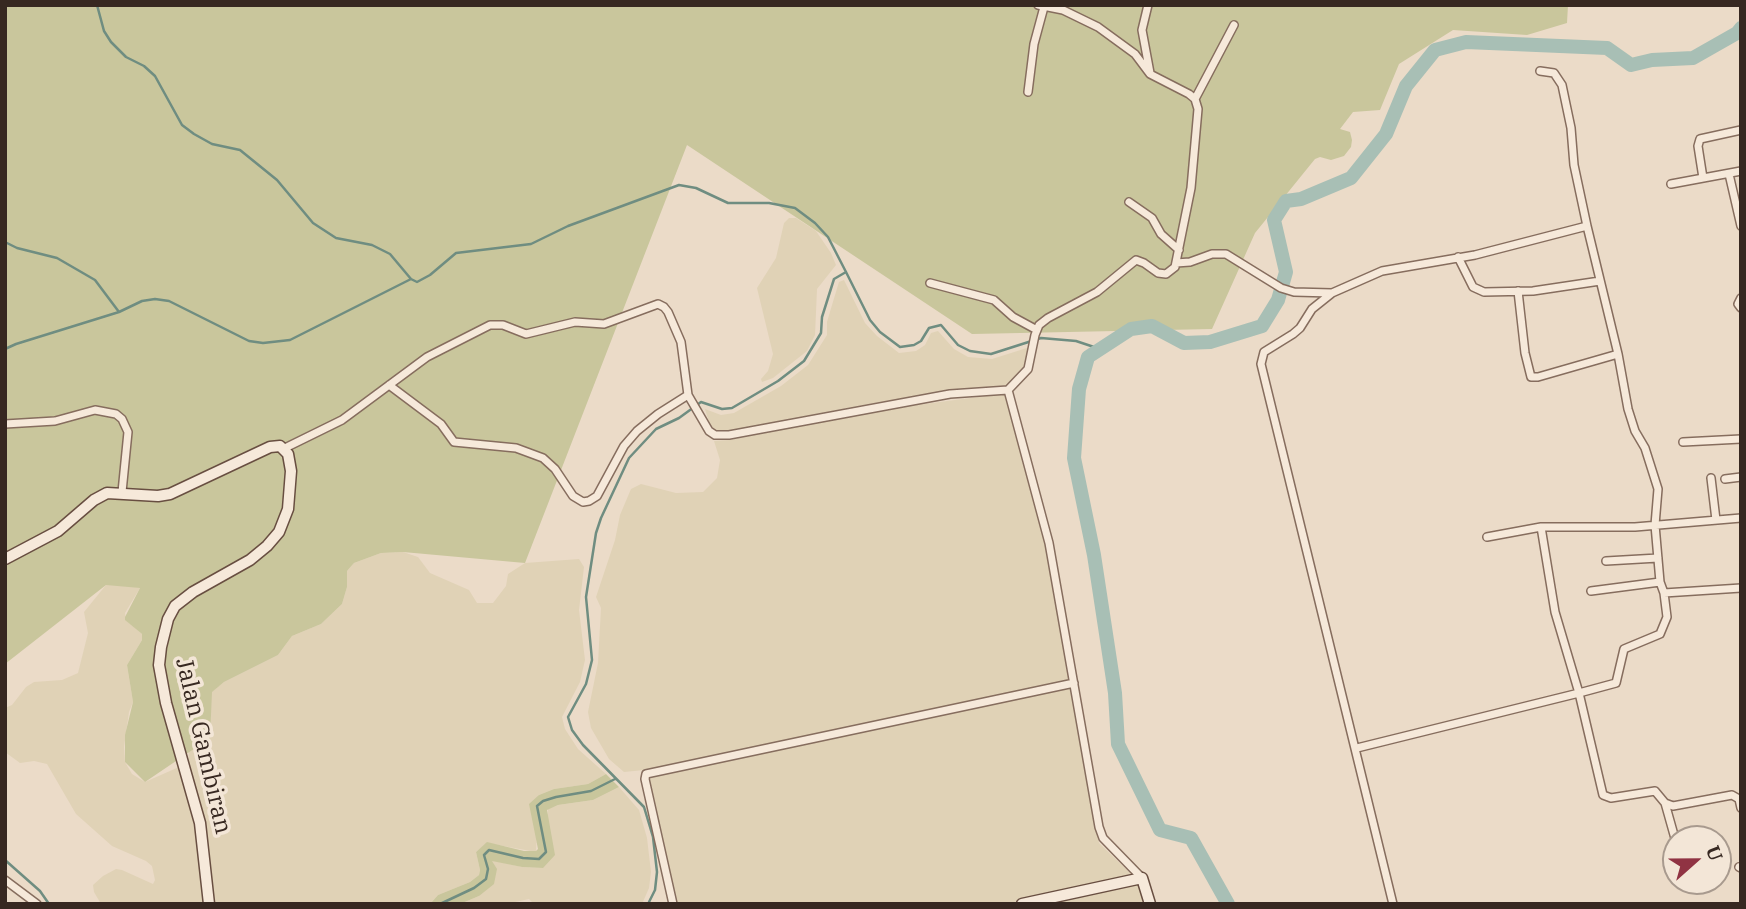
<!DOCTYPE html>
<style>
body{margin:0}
#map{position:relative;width:1746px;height:909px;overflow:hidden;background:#ebdbc8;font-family:"IBM Plex Serif",serif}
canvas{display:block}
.frame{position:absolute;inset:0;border:7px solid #372821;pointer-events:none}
.north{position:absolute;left:1662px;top:825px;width:70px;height:70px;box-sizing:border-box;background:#f3e6d7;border:2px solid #a89a8e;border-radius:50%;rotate:69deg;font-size:19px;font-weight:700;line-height:28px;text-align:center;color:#372821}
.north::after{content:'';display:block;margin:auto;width:24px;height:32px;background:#903343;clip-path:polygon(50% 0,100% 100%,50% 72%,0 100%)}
</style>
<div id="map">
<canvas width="1746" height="909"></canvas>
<div class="frame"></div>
<div class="north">U</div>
</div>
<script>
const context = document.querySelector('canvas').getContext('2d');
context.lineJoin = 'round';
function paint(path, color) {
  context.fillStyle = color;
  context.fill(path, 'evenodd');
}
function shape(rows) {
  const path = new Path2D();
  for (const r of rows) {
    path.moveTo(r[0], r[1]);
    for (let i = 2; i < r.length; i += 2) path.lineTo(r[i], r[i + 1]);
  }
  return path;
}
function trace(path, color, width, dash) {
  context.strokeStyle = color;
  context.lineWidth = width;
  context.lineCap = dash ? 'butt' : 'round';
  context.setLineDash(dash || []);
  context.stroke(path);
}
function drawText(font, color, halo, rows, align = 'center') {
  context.font = font + ' "IBM Plex Serif",serif';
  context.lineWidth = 7;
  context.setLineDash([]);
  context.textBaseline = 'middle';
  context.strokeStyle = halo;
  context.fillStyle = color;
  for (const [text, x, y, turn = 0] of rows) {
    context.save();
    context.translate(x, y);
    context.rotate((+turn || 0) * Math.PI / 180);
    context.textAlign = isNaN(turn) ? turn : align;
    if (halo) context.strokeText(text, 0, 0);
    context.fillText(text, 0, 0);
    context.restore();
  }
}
paint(shape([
 [789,218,796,218,816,231,831,253,836,265,817,289,815,335,807,351,773,378,762,382,761,379,768,371,773,354,757,288,776,258,784,223],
 [844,280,865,323,877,336,899,353,916,351,925,345,931,333,938,331,954,349,968,357,992,359,1030,347,1025,367,1009,385,885,401,728,431,716,432,711,429,705,409,721,415,734,413,781,386,808,365,827,335,827,322,832,305,839,282],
 [1001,394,1006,395,1046,546,1099,843,1132,875,1005,904,676,904,651,785,644,770,624,772,609,759,591,728,588,712,598,663,601,608,596,597,615,540,620,515,631,489,641,484,676,493,703,492,717,478,720,460,714,441,729,440,886,409],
 [403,552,418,557,430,573,469,590,477,603,493,603,506,586,508,574,525,563,579,559,584,567,579,610,585,660,580,682,562,717,565,729,578,749,606,774,588,784,554,789,539,795,536,852,487,843,476,852,480,870,479,875,470,882,438,895,430,904,101,904,94,892,93,885,103,876,116,869,122,870,153,884,155,880,152,866,146,861,112,846,76,814,47,764,34,761,20,763,5,752,5,708,12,705,26,687,34,682,62,680,78,673,88,633,84,612,106,585,120,584,140,588,125,613,126,620,142,634,142,640,127,665,133,702,129,712,124,747,125,762,132,774,145,782,188,763,189,751,210,737,211,692,224,682,278,655,292,636,321,624,342,604,347,587,347,571,354,563,381,553],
 [619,787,639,810,647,838,651,872,649,888,642,904,534,904,529,899,506,904,460,904,479,896,491,860,522,867,543,868,548,809,558,805,593,800],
 [1140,883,1144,904,1045,904]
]), '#e0d2b6');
paint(shape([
 [5,5,1568,5,1567,23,1527,35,1453,30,1399,64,1380,110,1353,112,1340,129,1350,132,1352,140,1351,147,1344,156,1331,160,1320,157,1315,159,1255,233,1212,329,972,334,687,145,525,563,403,552,381,553,354,563,347,571,347,587,342,604,321,624,292,636,278,655,224,682,212,692,210,738,145,782,125,762,125,735,133,702,127,665,142,640,142,634,125,620,125,617,140,588,106,585,5,664],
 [606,774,619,787,593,800,558,805,547,810,555,855,543,868,522,867,492,861,497,869,494,884,479,896,460,904,430,904,438,895,470,882,479,875,480,870,476,852,487,842,524,851,536,851,538,849,529,804,539,795,554,789,588,784]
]), '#c9c69c');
trace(shape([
 [97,5,104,31,111,42,126,57,144,66,155,76,182,125,194,134,212,144,240,150,277,180,313,223,336,238,372,245,390,254,411,279],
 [5,242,17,248,57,258,95,280,119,312],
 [5,349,16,344,119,312,142,301,155,299,169,301,249,341,263,343,290,340,411,279,417,282,430,275,456,253,531,244,568,226,679,185,696,188,728,203,769,203,795,208,815,223,828,237,846,272],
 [5,860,40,891,49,904],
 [440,904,474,888,486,879,488,869,484,855,489,850,523,858,539,859,546,852,537,806,543,801,556,797,591,791,615,779],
 [648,904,655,890,657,872,653,837,644,807,583,745,572,730,568,717,586,684,592,660,586,597,596,533,601,518,629,458,656,429,679,418,701,402,722,409,732,408,778,381,804,361,821,333,822,317,834,279,846,272,870,320,880,332,900,347,914,345,921,341,929,328,941,325,958,345,970,351,991,354,1041,338,1076,341,1100,349]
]), '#6f8d81', 2.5);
trace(shape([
 [1228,904,1191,838,1160,830,1118,744,1115,693,1094,555,1074,458,1079,389,1088,357,1131,329,1152,326,1184,343,1210,342,1262,326,1278,300,1286,272,1274,220,1286,201,1301,199,1351,178,1386,134,1406,86,1435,50,1466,42,1607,48,1631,65,1652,60,1693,58,1737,33,1741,28]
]), '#a8bfb5', 14);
const street = shape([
 [1038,5,1063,10,1098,27,1135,54,1150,74,1189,94,1195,99,1198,109,1191,188,1175,267,1166,274,1158,273,1144,263,1136,260,1097,292,1048,318,1039,325,1035,335,1028,369,1008,390,1049,543,1099,827,1103,838,1142,878],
 [1148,5,1142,30,1150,73],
 [1028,92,1034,44,1044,7],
 [1195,99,1234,25],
 [1729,174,1741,226],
 [1703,178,1698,146,1700,139,1741,130],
 [1671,184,1741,171],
 [1129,202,1152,218,1161,234,1179,250],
 [1587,226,1618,354,1628,409,1635,431,1645,448,1658,489,1655,525,1660,582,1664,593,1667,617,1660,634,1624,649,1616,683,1579,693,1603,795,1611,798,1655,791,1665,803,1673,806,1732,795,1739,799,1741,808],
 [1458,257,1473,287,1484,292,1533,291,1600,281],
 [1176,263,1190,262,1212,254,1226,254,1281,288,1294,292,1332,293,1382,271,1475,255,1587,226,1574,165,1571,128,1562,85,1554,73,1540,71],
 [930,283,994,300,1013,317,1037,330],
 [1518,291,1525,353,1531,377,1538,377,1618,354],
 [1332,293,1312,309,1300,328,1293,334,1264,352,1261,364,1393,904],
 [1741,298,1738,304,1741,308],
 [389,385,441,424,454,442,516,448,543,458,555,469,573,496,583,502,589,501,597,496,624,446,637,431,658,414,688,395],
 [5,424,55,421,95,410,116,414,122,419,128,432,122,492],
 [1683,442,1741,439],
 [285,448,342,420,427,357,490,325,503,325,526,334,575,322,604,324,658,304,664,307,668,312,681,342,688,395,709,431,715,435,729,435,950,394,1008,390],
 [1711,478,1716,520],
 [1725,479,1741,477],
 [1487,537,1541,527],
 [1606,561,1658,558],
 [1591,591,1660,582],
 [1664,593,1741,588],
 [1357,748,1579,693,1555,612,1541,527,1635,527,1741,518],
 [1665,803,1676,842],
 [1739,867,1741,868],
 [5,880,37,904],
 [673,904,645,779,646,774,1074,683]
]);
const secondary = shape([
 [5,559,58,531,94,500,107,493,158,496,170,494,270,447,280,446,288,454,291,471,288,509,279,532,267,546,250,560,193,592,175,606,168,619,161,647,159,665,166,703,200,823,209,904],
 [1022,904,1142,878,1150,904]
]);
trace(street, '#866d5e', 10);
trace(secondary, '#684e41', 13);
trace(street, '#f6e9da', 7);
trace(secondary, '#f6e9da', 10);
drawText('24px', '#372821', '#f3e6d7', [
 ["Jalan Gambiran",203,746,77]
]);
</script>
